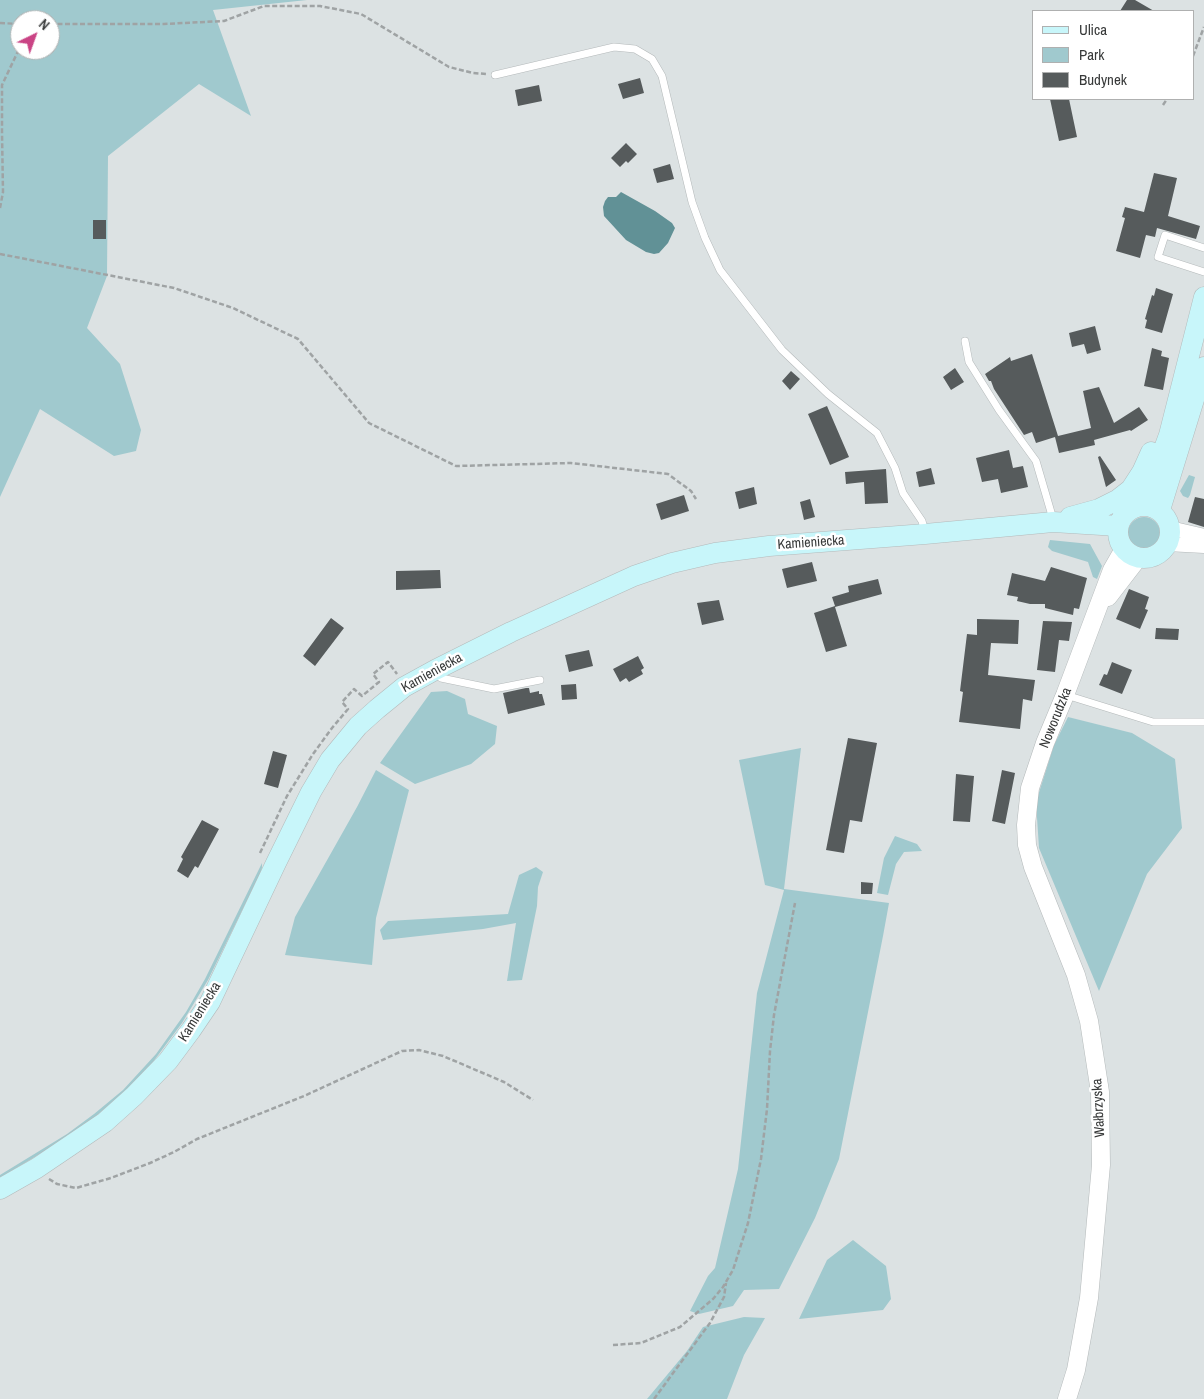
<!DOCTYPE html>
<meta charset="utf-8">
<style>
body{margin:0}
#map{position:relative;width:1204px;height:1399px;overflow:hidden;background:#dce2e3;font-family:"Archivo Narrow",sans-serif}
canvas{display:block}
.legend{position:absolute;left:1032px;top:10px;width:162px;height:90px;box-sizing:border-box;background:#fff;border:1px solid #afb0b0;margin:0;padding:6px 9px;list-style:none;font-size:15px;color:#373939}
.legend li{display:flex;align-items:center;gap:10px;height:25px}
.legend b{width:25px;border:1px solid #afb0b0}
.north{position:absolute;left:10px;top:10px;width:50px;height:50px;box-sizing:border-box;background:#fff;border:1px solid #afb0b0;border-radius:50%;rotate:42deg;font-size:14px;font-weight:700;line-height:20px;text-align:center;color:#373939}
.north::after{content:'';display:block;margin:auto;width:18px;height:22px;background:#ca4485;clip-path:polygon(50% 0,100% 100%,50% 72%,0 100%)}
</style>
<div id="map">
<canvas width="1204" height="1399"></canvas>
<ul class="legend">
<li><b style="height:6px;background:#c8f6fa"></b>Ulica</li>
<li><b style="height:14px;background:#a0c9ce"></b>Park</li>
<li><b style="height:14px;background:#565b5c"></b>Budynek</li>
</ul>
<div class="north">N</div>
</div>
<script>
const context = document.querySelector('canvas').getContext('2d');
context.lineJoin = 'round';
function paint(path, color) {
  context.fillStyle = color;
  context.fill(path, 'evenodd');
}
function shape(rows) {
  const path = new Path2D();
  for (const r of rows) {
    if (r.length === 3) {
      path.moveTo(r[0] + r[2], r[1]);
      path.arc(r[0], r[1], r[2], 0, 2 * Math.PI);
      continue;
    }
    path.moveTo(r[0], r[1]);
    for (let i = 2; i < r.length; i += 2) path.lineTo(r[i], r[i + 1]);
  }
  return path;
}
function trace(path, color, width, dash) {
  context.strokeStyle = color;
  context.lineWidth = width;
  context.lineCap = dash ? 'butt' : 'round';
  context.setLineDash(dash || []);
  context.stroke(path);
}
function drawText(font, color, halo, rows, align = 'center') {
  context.font = font + ' "Archivo Narrow",sans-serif';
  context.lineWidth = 5;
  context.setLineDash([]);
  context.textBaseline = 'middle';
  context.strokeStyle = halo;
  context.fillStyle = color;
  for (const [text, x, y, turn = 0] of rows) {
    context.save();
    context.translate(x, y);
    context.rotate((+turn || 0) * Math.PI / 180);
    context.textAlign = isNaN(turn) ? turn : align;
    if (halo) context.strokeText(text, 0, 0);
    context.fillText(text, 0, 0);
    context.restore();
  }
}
paint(shape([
 [0,0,307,0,213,10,251,116,199,84,108,156,107,276,87,328,120,364,141,430,136,451,114,456,40,409,0,497],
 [20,20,50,20,50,50,20,50],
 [1189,475,1195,477,1190,495,1188,498,1183,496,1180,491],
 [1144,533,16],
 [1050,540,1090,544,1102,566,1097,579,1093,577,1088,562,1052,551,1048,547],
 [447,691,465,699,468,714,497,726,495,744,471,764,415,784,380,763,431,692],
 [1068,717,1132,733,1175,759,1182,828,1147,874,1099,991,1039,848,1036,802,1054,745],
 [801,748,784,889,889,903,883,936,839,1159,815,1218,779,1289,744,1290,733,1306,699,1314,690,1311,708,1276,715,1268,738,1169,757,993,784,890,765,885,739,760],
 [376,770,409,790,376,918,372,965,285,955,295,917,357,807],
 [895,836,917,844,922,851,904,852,896,864,888,895,877,893,884,858],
 [262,863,262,868,260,874,208,980,182,1023,153,1062,128,1089,89,1122,61,1141,0,1178,0,1175,67,1134,94,1114,123,1090,156,1054,186,1012,205,979],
 [536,867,543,872,538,887,537,906,522,980,507,981,516,923,483,929,383,940,380,930,388,921,508,914,519,875],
 [853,1240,886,1266,891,1299,883,1310,799,1319,827,1260],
 [744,1317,765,1318,744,1355,727,1399,647,1399,687,1351,703,1327]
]), '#a0c9ce');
paint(shape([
 [621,192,655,211,672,223,675,228,668,243,659,253,654,254,646,252,626,240,604,216,603,207,605,201,608,197,616,197]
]), '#619196');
paint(shape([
 [1127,0,1135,0,1154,11,1120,11],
 [640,78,644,93,623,99,618,84],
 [539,85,542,101,518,106,515,90],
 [1050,99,1069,99,1077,137,1059,141],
 [626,143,637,154,628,163,626,161,620,167,611,158],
 [670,164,674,179,657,183,653,169],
 [1154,173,1177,178,1168,216,1200,226,1196,239,1157,228,1155,237,1146,235,1140,258,1116,251,1125,218,1122,217,1125,207,1144,212],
 [93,220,106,220,106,239,93,239],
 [1156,288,1173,294,1162,333,1145,328,1147,320,1145,319,1152,295,1154,296],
 [1095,326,1101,350,1087,354,1084,344,1072,347,1069,333],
 [1152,348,1162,351,1161,356,1169,358,1163,390,1144,386],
 [1032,354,1058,436,1091,428,1083,391,1099,387,1114,423,1139,407,1148,420,1131,431,1130,430,1094,440,1095,445,1059,453,1055,437,1036,443,1032,432,1024,435,994,389,991,381,989,381,985,374,1010,357,1011,361],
 [955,368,964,382,951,390,943,377],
 [791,371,800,379,790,390,782,381],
 [827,406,849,457,830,465,808,414],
 [1009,450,1013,468,1023,466,1028,487,1001,493,998,479,982,482,976,458],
 [1100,456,1116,480,1106,487,1098,457],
 [931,468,935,484,919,487,916,472],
 [886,469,888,503,865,504,864,482,846,484,845,472],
 [754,487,757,504,739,509,735,492],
 [684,495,689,511,661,520,656,504],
 [1195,497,1204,499,1204,527,1188,522],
 [810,499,815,517,804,520,800,502],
 [812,562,817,581,787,588,782,569],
 [1051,567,1087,578,1079,609,1074,608,1073,615,1045,608,1045,604,1030,604,1017,601,1018,597,1007,595,1012,573,1045,581],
 [440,570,441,588,396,590,396,571],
 [878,579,882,594,835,607,847,646,826,652,814,613,835,606,832,597,849,592,848,586],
 [1129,589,1149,597,1145,609,1148,610,1140,629,1116,619],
 [719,600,724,620,702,625,697,603],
 [331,618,344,628,315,666,303,656],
 [977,619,1019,620,1018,644,991,643,988,675,1035,680,1032,701,1023,699,1020,729,959,722,963,692,960,691,967,634,977,635],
 [1043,621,1072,622,1069,641,1059,640,1055,672,1037,670],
 [1156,628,1179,629,1178,640,1155,639],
 [589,650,593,666,569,672,565,655],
 [638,656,644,668,641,670,643,674,629,682,626,678,620,682,613,669],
 [1112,662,1132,670,1122,694,1099,685,1104,674,1107,675],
 [576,684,577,699,562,700,561,685],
 [526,688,529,688,530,693,539,691,539,694,542,694,545,705,508,714,503,693],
 [848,738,877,743,862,822,850,820,844,853,826,850],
 [273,751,287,755,278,788,264,784],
 [1002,770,1015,773,1005,824,992,821],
 [956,774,974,776,970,822,953,821],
 [202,820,219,829,198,868,195,866,188,878,177,871,183,859,181,857],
 [861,882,873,883,872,894,861,894]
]), '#565b5c');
const service = shape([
 [495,75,614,47,635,49,652,59,662,76,692,202,705,238,720,270,782,350,828,394,877,433,895,468,903,493,922,521,925,532],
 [1204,248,1165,235,1158,257,1204,272],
 [965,341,969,362,999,410,1036,461,1053,519],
 [437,672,441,678,494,689,540,680],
 [1066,695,1153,722,1204,722]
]);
const minor = shape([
 [1170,528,1204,536],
 [1167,544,1204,546]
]);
const tertiary = shape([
 [1108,597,1138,558],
 [1067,1399,1076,1370,1089,1298,1101,1165,1100,1092,1089,1021,1076,975,1033,867,1027,845,1026,825,1030,788,1045,743,1065,695,1112,570,1124,549]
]);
const secondary = shape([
 [1141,505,1153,479,1169,435,1204,297],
 [1144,532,26],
 [1160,510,1204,367],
 [1070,517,1099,509,1117,500,1131,489,1142,472,1151,452],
 [0,1189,37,1168,105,1122,134,1096,168,1061,191,1030,210,1002,276,863,311,792,330,760,358,726,377,709,404,687,435,670,511,632,634,576,672,563,715,553,769,546,925,534,1053,522,1118,526]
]);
trace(service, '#b4b9ba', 8);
trace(minor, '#b4b9ba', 15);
trace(tertiary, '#b4b9ba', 19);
trace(secondary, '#b4b9ba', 21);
trace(shape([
 [0,23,20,24],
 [50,24,164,24,224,21,264,6,320,6,361,14,449,67,473,73,486,74],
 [1193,56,1204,27],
 [1163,105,1167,99],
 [0,208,3,192,2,133,2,85,20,47],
 [0,254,174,288,233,308,298,339,369,423,456,466,571,463,668,474,691,491,696,499],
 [260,853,287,796,313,754,332,728,348,709,342,702,354,689,362,696,379,682,373,674,388,662,397,674],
 [49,1179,57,1184,76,1188,111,1178,150,1163,174,1152,197,1139,304,1096,402,1051,419,1050,443,1056,504,1082,533,1100],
 [613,1345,641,1343,680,1327,713,1299,723,1287,733,1270,748,1223,761,1159,767,1109,770,1051,774,1015,795,903],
 [654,1399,710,1323,724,1297,726,1283]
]), '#9fa3a4', 2.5, [5, 2.5]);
trace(service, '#fff', 7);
trace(minor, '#fff', 14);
trace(tertiary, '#fff', 18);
trace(secondary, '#c8f6fa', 20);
drawText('14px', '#373939', '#fff', [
 ["Kamieniecka",811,543,-4],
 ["Kamieniecka",432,673,-29],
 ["Noworudzka",1056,718,-68],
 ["Kamieniecka",200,1012,-58],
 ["Wałbrzyska",1099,1108,-93]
]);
</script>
